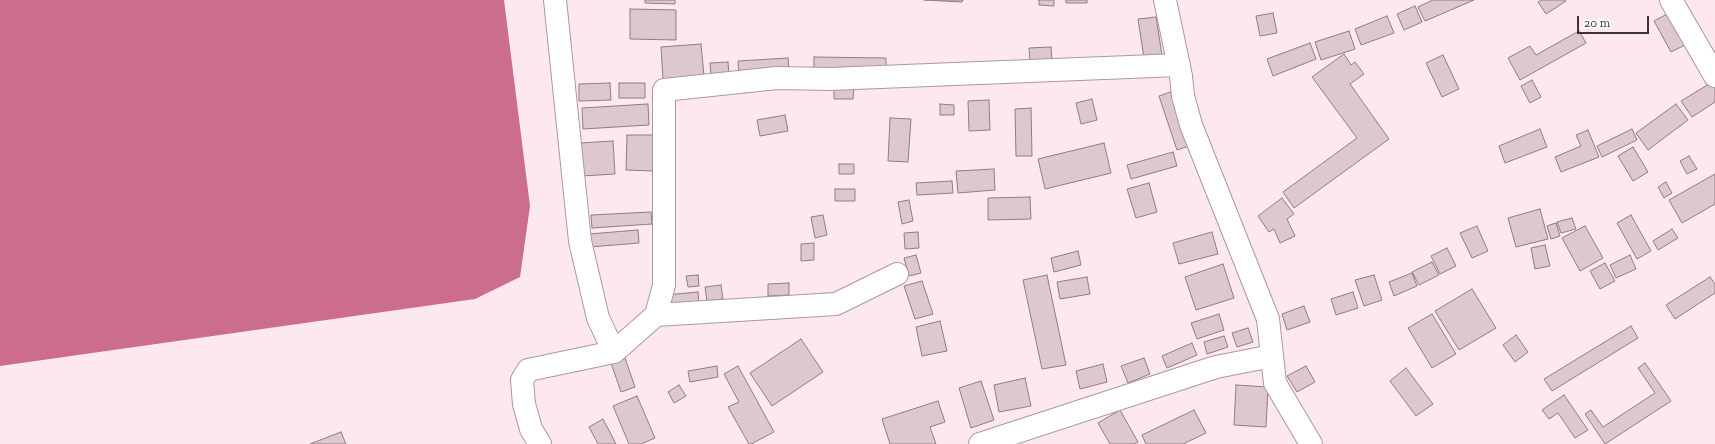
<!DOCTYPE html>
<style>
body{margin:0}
#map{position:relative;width:1715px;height:444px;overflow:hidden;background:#fde9ed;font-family:"Zilla Slab",serif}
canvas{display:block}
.scale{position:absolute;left:1577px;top:16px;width:72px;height:18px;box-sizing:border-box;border:2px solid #3b3435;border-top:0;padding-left:5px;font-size:12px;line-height:14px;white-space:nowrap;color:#3b3435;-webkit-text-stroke:3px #fff;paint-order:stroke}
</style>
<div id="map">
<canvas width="1715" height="444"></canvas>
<div class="scale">20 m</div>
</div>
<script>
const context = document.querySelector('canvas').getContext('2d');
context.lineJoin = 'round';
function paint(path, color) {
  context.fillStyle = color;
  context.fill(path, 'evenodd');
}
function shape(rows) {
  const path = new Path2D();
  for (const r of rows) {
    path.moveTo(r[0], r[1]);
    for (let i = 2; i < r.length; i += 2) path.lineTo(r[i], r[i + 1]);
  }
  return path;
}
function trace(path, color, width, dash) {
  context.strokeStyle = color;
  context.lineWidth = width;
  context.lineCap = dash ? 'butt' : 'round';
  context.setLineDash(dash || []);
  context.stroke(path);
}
paint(shape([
 [0,0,504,0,530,206,520,277,475,299,0,366]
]), '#cc6e8b');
const building = shape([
 [645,0,675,0,675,4,645,3,645,0],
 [924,0,963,0,962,2,924,0],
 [1039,0,1054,0,1054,6,1039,5,1039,0],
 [1066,0,1087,0,1087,3,1066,3,1066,0],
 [1433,0,1474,0,1425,21,1418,7,1433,0],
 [1542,0,1565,0,1566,1,1546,14,1538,2,1542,0],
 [1415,6,1422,22,1404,30,1397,14,1415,6],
 [630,9,676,10,676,40,630,39,630,9],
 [1273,13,1277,33,1260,36,1256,16,1273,13],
 [1669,13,1685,45,1671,52,1654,21,1669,13],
 [1387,16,1394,33,1361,45,1355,29,1387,16],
 [1156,17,1162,55,1144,58,1138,19,1156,17],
 [1349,31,1355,49,1321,60,1315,42,1349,31],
 [1579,31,1586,43,1520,80,1508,58,1530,46,1536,55,1579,31],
 [1310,43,1316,59,1273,76,1267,59,1310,43],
 [701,44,704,76,663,79,661,47,701,44],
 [1051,47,1052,61,1030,62,1029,48,1051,47],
 [1344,54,1351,65,1355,62,1364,74,1350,84,1389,139,1294,208,1283,192,1357,138,1312,77,1344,54],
 [1443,55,1459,89,1442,97,1426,63,1443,55],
 [814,57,886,58,886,72,814,71,814,57],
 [788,58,789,73,739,76,738,61,788,58],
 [728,62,729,75,711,76,710,63,728,62],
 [1715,68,1715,102,1692,117,1681,101,1709,84,1715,68],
 [1532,80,1541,97,1530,103,1521,86,1532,80],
 [610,83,611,100,579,101,579,84,610,83],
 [619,83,645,83,645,98,619,98,619,83],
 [834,83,854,84,853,99,834,99,834,83],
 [1173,91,1192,145,1177,150,1159,96,1173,91],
 [1092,99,1097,120,1081,124,1076,103,1092,99],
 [989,100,990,130,969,131,968,101,989,100],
 [648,104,649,125,583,129,582,108,648,104],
 [940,104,954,105,954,115,940,115,940,104],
 [1676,104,1688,120,1648,150,1636,133,1676,104],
 [1031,108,1032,156,1016,156,1015,109,1031,108],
 [785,115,788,131,760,136,757,120,785,115],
 [890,118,911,119,908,162,888,161,890,118],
 [1540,129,1547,147,1505,163,1499,146,1540,129],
 [1632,129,1637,140,1602,157,1597,146,1632,129],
 [1588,130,1599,157,1561,172,1555,157,1581,146,1576,135,1588,130],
 [627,135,654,135,653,171,626,170,627,135],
 [613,141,615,174,582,176,580,143,613,141],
 [1104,143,1111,173,1045,189,1038,159,1104,143],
 [1633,147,1648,172,1633,181,1618,156,1633,147],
 [1173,152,1177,166,1131,179,1127,165,1173,152],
 [1689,156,1697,169,1687,174,1680,161,1689,156],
 [839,164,854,164,854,174,839,174,839,164],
 [994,169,995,190,958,193,956,171,994,169],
 [1715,174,1715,204,1682,223,1669,200,1715,174],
 [952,181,953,193,917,195,916,183,952,181],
 [1666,182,1672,193,1664,198,1658,187,1666,182],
 [1149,183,1157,212,1136,218,1127,189,1149,183],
 [835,189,855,189,855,201,835,201,835,189],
 [1030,197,1031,219,988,220,988,198,1030,197],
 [1282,198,1294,214,1287,219,1295,236,1280,243,1274,229,1269,232,1258,216,1282,198],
 [909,200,913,221,902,224,898,202,909,200],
 [1540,209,1548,239,1516,247,1508,218,1540,209],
 [651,212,652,224,592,228,591,215,651,212],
 [823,215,827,235,815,238,811,217,823,215],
 [1631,215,1651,251,1637,259,1617,223,1631,215],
 [1572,218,1576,229,1561,233,1557,222,1572,218],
 [1556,223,1560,236,1551,239,1547,226,1556,223],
 [1477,226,1488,251,1472,258,1460,233,1477,226],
 [1585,226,1603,258,1580,271,1562,238,1585,226],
 [1672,229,1678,238,1658,250,1653,241,1672,229],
 [638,230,639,243,590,247,589,234,638,230],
 [918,232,919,248,905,249,904,233,918,232],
 [1212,232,1218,254,1179,264,1173,243,1212,232],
 [814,243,814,260,801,261,801,244,814,243],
 [1545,245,1550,266,1535,269,1531,248,1545,245],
 [1447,248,1456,266,1440,274,1431,256,1447,248],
 [1078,251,1081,265,1054,272,1051,258,1078,251],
 [916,255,921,273,909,276,904,258,916,255],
 [1630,255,1636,269,1616,278,1610,265,1630,255],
 [1432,262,1439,275,1419,285,1412,272,1432,262],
 [1605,263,1615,281,1600,289,1590,271,1605,263],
 [1223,264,1234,298,1196,310,1185,277,1223,264],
 [1412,273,1417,286,1394,296,1389,282,1412,273],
 [698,275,699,286,688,287,686,276,698,275],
 [1047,275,1066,365,1042,369,1023,280,1047,275],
 [1374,275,1382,300,1364,306,1355,280,1374,275],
 [1087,277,1090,294,1060,299,1057,282,1087,277],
 [1710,277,1715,284,1715,293,1675,319,1666,305,1710,277],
 [922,281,933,314,915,319,904,286,922,281],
 [789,283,789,295,768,296,768,284,789,283],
 [721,285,723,299,707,301,705,287,721,285],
 [1472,289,1496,328,1459,350,1435,311,1472,289],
 [698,292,699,303,666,306,665,295,698,292],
 [1353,292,1358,308,1336,315,1331,299,1353,292],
 [1304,306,1310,322,1287,330,1282,314,1304,306],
 [1219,314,1224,330,1197,339,1191,323,1219,314],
 [1432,314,1456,354,1432,368,1408,328,1432,314],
 [940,321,947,351,922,356,916,327,940,321],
 [1631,326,1638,338,1552,391,1544,379,1631,326],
 [1248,328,1253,342,1237,347,1232,333,1248,328],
 [1516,335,1528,352,1515,362,1503,345,1516,335],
 [1224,336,1228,347,1207,354,1204,342,1224,336],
 [801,339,823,372,772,406,750,373,801,339],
 [1192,343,1197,355,1167,368,1162,356,1192,343],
 [624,355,635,387,621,392,610,360,624,355],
 [1144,358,1150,374,1128,383,1121,366,1144,358],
 [1645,363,1671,401,1605,444,1585,414,1591,410,1603,427,1655,393,1638,368,1645,363],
 [1103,364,1107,382,1080,389,1076,371,1103,364],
 [717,366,718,377,690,382,688,371,717,366],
 [738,366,774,432,751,444,749,444,728,407,739,402,724,374,738,366],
 [1306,366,1315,382,1297,392,1287,376,1306,366],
 [1406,368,1433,404,1416,416,1390,381,1406,368],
 [1025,378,1031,406,999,412,994,385,1025,378],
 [981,381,994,420,971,428,959,388,981,381],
 [679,385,686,396,674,403,668,392,679,385],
 [1236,385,1268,387,1266,427,1234,425,1236,385],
 [1564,395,1588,430,1575,438,1558,413,1549,419,1542,410,1564,395],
 [637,396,655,438,641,444,629,444,613,406,637,396],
 [938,401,945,422,930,427,936,444,890,444,882,419,938,401],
 [1120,410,1138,442,1134,444,1110,444,1098,423,1120,410],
 [1194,410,1206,433,1183,444,1146,444,1142,435,1194,410],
 [603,419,616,444,598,444,589,427,603,419],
 [341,432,346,444,310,444,341,432]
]);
paint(building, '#dcc8cd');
trace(building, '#8f7d81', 1);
const minor = shape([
 [555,0,580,241,598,318,614,352],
 [1165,0,1181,76,1183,96,1191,125,1268,319,1275,383,1311,444],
 [1671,0,1715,76],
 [656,315,836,304,897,274],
 [540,444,531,429,524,404,522,380,528,370,614,352,656,315,664,285,664,90,777,78,830,79,1179,65],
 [980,444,1216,367,1272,356]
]);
trace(minor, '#ab989c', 24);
trace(minor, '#fff', 22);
</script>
